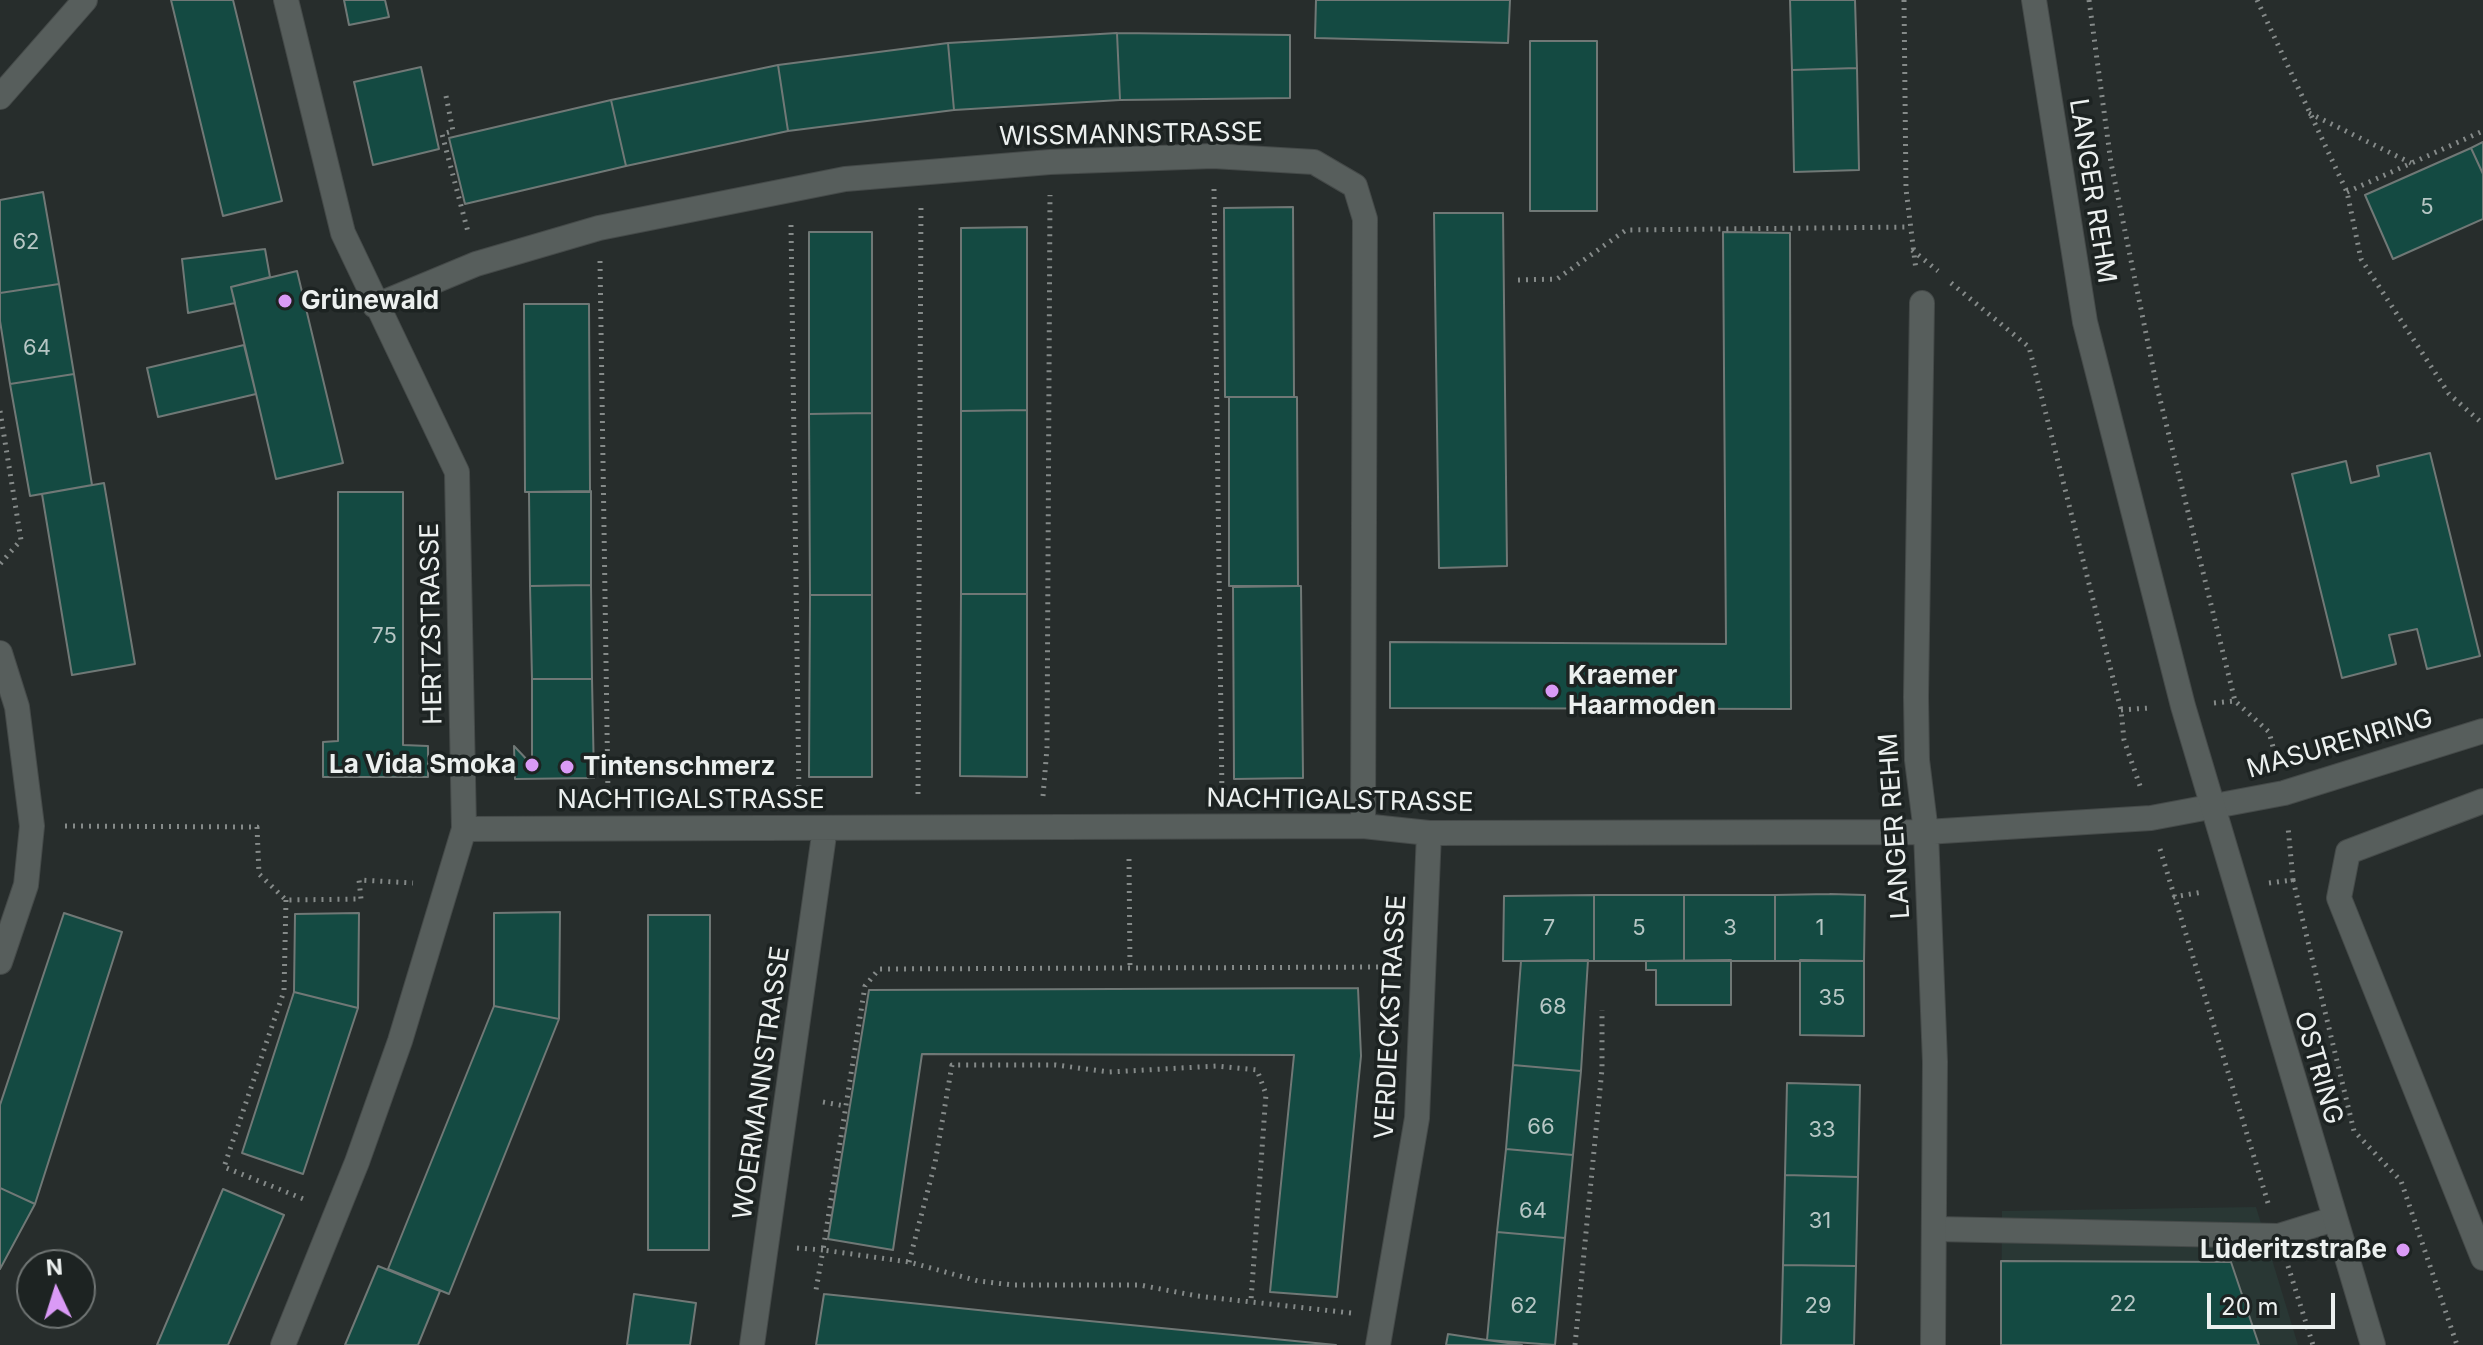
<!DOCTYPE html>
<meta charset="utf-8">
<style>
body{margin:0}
#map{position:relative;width:2483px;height:1345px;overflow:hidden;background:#272d2c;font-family:Inter,sans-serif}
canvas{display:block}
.north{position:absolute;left:16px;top:1249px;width:80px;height:80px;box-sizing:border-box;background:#1d2322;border:2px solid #707574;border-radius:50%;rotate:356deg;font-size:22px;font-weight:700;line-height:32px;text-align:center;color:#ecf0ef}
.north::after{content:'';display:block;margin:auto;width:28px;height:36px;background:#da9af6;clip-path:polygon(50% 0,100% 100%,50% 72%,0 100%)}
.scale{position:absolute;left:2207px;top:1293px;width:128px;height:36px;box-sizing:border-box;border:4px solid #ecf0ef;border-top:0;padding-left:10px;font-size:24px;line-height:28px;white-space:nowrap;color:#ecf0ef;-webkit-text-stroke:6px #1d2322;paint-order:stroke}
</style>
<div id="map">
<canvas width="2483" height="1345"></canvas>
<div class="north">N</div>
<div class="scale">20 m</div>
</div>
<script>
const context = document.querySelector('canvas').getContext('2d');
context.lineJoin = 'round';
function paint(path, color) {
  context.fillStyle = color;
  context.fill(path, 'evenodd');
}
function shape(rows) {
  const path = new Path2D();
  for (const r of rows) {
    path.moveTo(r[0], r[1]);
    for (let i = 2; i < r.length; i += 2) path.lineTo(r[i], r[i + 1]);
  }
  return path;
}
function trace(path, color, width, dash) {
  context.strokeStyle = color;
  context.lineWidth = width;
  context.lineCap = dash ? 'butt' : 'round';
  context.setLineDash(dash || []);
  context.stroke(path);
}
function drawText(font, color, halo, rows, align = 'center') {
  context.font = font + ' Inter,sans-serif';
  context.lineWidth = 7;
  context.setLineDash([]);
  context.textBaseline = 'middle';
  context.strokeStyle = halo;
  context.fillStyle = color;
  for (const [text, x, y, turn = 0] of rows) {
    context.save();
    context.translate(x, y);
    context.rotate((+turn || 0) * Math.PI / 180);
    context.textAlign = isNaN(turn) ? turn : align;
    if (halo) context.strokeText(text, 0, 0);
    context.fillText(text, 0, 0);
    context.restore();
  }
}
paint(shape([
 [2256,1207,2298,1345,2001,1345,2002,1211]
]), '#293734');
const building = shape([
 [171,0,233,0,282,201,223,216,171,0],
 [344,0,385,0,389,17,349,25,344,0],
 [1316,0,1510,0,1508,43,1315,38,1316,0],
 [1790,0,1855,0,1857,68,1792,70,1790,0],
 [1117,33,1120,100,954,110,948,43,1117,33],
 [1117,33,1290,35,1290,98,1120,100,1117,33],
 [1530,41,1597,41,1597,211,1530,211,1530,41],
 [948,43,954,110,788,131,778,65,948,43],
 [778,65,788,131,626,166,611,100,778,65],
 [421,67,439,149,373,165,354,82,421,67],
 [1857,68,1859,170,1794,172,1792,70,1857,68],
 [611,100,626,166,465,204,449,138,611,100],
 [2483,142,2483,174,2471,148,2483,142],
 [2471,148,2483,174,2483,219,2393,259,2365,195,2471,148],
 [43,192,59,284,0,293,0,200,43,192],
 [1293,207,1294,397,1225,397,1224,208,1293,207],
 [1434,213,1503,213,1507,566,1439,568,1434,213],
 [1027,227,1027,410,961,411,961,228,1027,227],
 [809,232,872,232,872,413,809,414,809,232],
 [1723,232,1790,233,1791,709,1390,708,1390,642,1726,644,1723,232],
 [265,249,270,277,231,287,235,303,188,313,182,259,265,249],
 [297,271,343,463,276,479,231,287,297,271],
 [59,284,74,374,10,384,0,321,0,293,59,284],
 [524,304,589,304,590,492,525,492,524,304],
 [244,345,256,394,158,417,147,368,244,345],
 [74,374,92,485,30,496,10,384,74,374],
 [1229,397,1297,397,1298,586,1229,586,1229,397],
 [1027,410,1027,594,961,594,961,411,1027,410],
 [872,413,872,595,810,595,809,414,872,413],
 [2430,453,2480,656,2427,669,2417,629,2389,635,2396,664,2342,678,2292,474,2346,461,2351,483,2379,476,2377,466,2430,453],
 [104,483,135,664,72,675,42,494,104,483],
 [338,492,403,492,403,745,428,746,428,777,323,777,323,742,338,741,338,492],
 [529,492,591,491,591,585,530,586,529,492],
 [591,585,592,679,532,679,530,586,591,585],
 [1298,586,1301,586,1303,778,1234,779,1233,587,1298,586],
 [961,594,1027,594,1027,777,960,776,961,594],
 [810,595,872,595,872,777,809,777,810,595],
 [532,679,592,679,594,778,515,779,514,746,532,765,532,679],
 [1830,894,1865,895,1864,961,1775,961,1775,895,1830,894],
 [1594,895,1594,961,1503,961,1504,896,1594,895],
 [1594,895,1684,895,1684,961,1594,961,1594,895],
 [1684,895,1775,895,1775,961,1684,961,1684,895],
 [560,912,559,1019,494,1006,494,913,560,912],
 [64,913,122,932,35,1204,0,1188,0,1105,64,913],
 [359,913,358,1008,294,992,295,914,359,913],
 [648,915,710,915,709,1250,648,1250,648,915],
 [1588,960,1581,1071,1513,1065,1521,961,1588,960],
 [1731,960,1731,1005,1656,1005,1656,970,1646,970,1646,961,1731,960],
 [1800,960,1864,961,1864,1036,1800,1035,1800,960],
 [1358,988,1361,1056,1337,1297,1270,1292,1294,1055,922,1054,893,1250,828,1239,869,990,1358,988],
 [294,992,358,1008,303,1174,242,1153,294,992],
 [494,1006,559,1019,449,1294,388,1269,494,1006],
 [1513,1065,1581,1071,1573,1155,1506,1149,1513,1065],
 [1787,1083,1860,1085,1858,1177,1785,1175,1787,1083],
 [1506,1149,1573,1155,1565,1238,1497,1232,1506,1149],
 [1785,1175,1858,1177,1856,1266,1783,1265,1785,1175],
 [0,1188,35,1204,0,1269,0,1188],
 [223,1189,284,1215,228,1345,157,1345,223,1189],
 [1497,1232,1565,1238,1555,1345,1487,1340,1497,1232],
 [2001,1261,2231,1262,2259,1345,2001,1345,2001,1261],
 [1783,1265,1856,1266,1854,1345,1781,1345,1783,1265],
 [378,1266,440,1291,418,1345,345,1345,378,1266],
 [634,1294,696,1303,690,1345,627,1345,634,1294],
 [824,1294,1007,1313,1336,1345,816,1345,824,1294],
 [1448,1334,1487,1340,1522,1345,1446,1345,1448,1334]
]);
paint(building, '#144a42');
trace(building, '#707876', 2);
const lane = shape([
 [1935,1229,2279,1236,2334,1219]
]);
const street = shape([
 [0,97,85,0],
 [1922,303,1916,697,1917,760,1926,832,1935,1062,1933,1345],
 [375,306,476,264,599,228,845,179,1050,162,1213,156,1314,162,1355,186,1365,219,1363,826],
 [0,653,17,707,32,826,26,885,0,962],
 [2483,801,2348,852,2339,898,2483,1258],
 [464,829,1363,826,1429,833,1926,832,2151,818,2284,793,2483,731],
 [283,1345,357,1162,400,1041,464,829,457,472,343,233,286,0],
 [752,1345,825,828],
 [1378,1345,1417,1118,1429,833]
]);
const secondary = shape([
 [2034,0,2085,322,2183,706,2373,1345]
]);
trace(lane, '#454a49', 26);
trace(street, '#454a49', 26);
trace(secondary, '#454a49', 26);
trace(shape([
 [1904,0,1906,189,1916,270],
 [2089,0,2111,163,2157,387,2235,701],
 [2257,0,2347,192,2361,259,2449,394,2483,424],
 [446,96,453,131,442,134,468,232],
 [2309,113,2411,163],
 [1214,189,1222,795],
 [2347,192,2483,131],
 [791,225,799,795],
 [1912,250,1938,271],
 [600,261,608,795],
 [1518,280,1557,279,1626,230,1909,227],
 [1951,283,2029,347,2121,710,2124,740,2140,786],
 [0,411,21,540,0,564],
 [2214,703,2235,701,2269,732,2277,762],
 [2121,710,2149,708],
 [918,794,921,204],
 [1043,796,1047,748,1050,195],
 [65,826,257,827,259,874,286,900,361,899,359,880,413,883],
 [2160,849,2268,1203],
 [1129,859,1130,968],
 [2293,880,2354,1131,2401,1181,2457,1345],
 [2269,883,2293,880,2288,827],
 [2173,897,2203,892],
 [286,900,284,991,224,1167,306,1200],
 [823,1102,845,1106],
 [797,1248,823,1250,816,1290],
 [909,1262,935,1163,952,1065,1056,1065,1109,1072,1217,1066,1257,1070,1266,1094,1251,1300],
 [2288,1266,2313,1345],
 [1351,1313,1197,1296,1140,1285,1013,1285,978,1281,909,1262,823,1250,865,986,879,969,1389,967],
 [1575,1345,1602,1069,1602,1010]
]), '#858a89', 5, [2, 6]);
trace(lane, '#575e5c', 24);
trace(street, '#575e5c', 24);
trace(secondary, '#575e5c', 24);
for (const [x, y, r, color] of [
 [285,301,8,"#da9af6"],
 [1552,691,8,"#da9af6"],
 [532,765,8,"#da9af6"],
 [567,767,8,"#da9af6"],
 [2403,1250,8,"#da9af6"]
]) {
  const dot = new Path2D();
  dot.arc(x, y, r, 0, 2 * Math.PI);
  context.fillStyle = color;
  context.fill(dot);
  trace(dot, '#1d2322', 3);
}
drawText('22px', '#b6c6c4', null, [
 ["5",2427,207],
 ["62",26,242],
 ["64",37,348],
 ["75",384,636],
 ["7",1549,928],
 ["5",1639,928],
 ["3",1730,928],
 ["1",1820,928],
 ["35",1832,998],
 ["68",1553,1007],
 ["66",1541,1127],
 ["33",1822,1130],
 ["64",1533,1211],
 ["31",1820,1221],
 ["22",2123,1304],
 ["62",1524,1306],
 ["29",1818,1306]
]);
drawText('26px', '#ecf0ef', '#1d2322', [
 ["WISSMANNSTRASSE",1131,135,-1],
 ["LANGER REHM",2092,191,81],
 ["HERTZSTRASSE",432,624,-91],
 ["MASURENRING",2340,744,-16],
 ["NACHTIGALSTRASSE",691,800],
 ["NACHTIGALSTRASSE",1340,801,1],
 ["LANGER REHM",1895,826,-94],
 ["VERDIECKSTRASSE",1391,1017,-87],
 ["OSTRING",2318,1068,74],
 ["WOERMANNSTRASSE",762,1083,-82]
]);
drawText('bold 26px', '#ecf0ef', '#1d2322', [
 ["Grünewald",301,301],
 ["Kraemer",1568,676],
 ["Haarmoden",1568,706],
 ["La Vida Smoka",516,765,"right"],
 ["Tintenschmerz",583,767],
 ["Lüderitzstraße",2387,1250,"right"]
], 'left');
</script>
